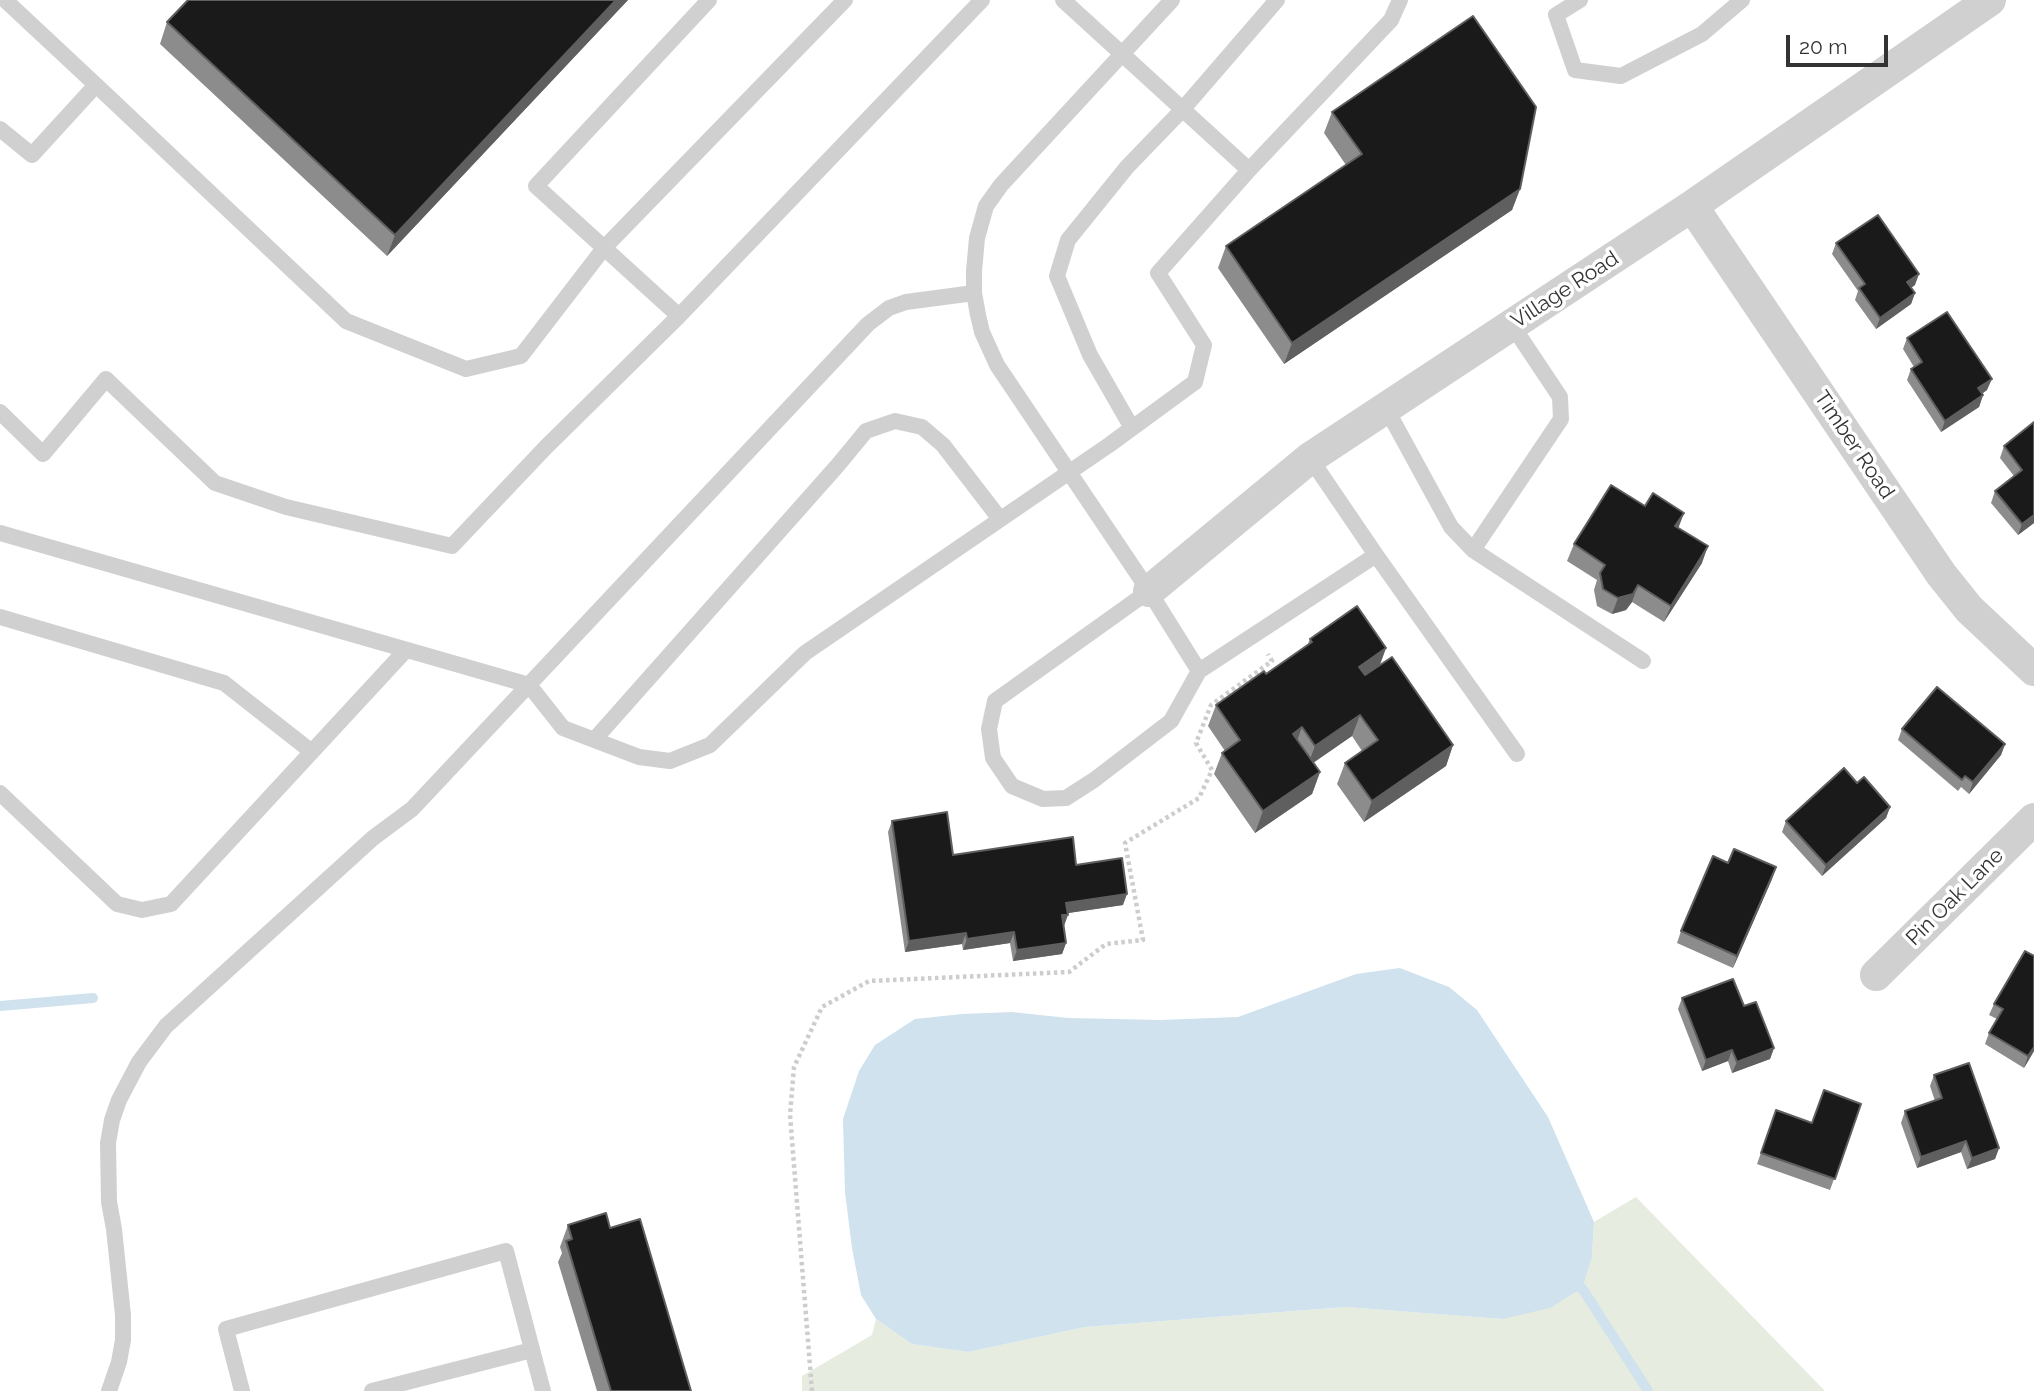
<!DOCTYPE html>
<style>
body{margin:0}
#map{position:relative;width:2034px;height:1391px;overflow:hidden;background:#fff;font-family:Raleway,sans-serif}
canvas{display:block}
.scale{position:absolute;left:1786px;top:35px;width:102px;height:32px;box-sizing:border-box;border:4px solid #333;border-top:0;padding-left:9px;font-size:21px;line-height:24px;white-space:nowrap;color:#333;-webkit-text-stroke:5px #fff;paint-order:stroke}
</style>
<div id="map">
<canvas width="2034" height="1391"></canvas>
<div class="scale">20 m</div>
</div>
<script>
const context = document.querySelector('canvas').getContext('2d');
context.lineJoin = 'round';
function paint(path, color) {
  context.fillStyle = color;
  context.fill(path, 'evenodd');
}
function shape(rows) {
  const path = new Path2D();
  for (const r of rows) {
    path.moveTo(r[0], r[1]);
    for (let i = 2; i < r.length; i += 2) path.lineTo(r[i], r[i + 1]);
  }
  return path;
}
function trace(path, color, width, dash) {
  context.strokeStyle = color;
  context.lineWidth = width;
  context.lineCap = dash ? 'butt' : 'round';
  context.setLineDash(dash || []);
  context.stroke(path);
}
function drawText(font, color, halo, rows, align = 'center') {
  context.font = font + ' Raleway,sans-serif';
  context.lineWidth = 7;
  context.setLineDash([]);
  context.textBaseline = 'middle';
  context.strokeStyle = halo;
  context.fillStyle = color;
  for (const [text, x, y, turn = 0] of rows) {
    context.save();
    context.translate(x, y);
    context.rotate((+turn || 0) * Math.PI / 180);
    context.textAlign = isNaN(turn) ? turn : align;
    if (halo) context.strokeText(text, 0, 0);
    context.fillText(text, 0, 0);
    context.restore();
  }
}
paint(shape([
 [1636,1197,1825,1391,802,1391,802,1376,872,1335,876,1319,912,1344,968,1352,1085,1327,1347,1307,1502,1319,1592,1257,1594,1222]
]), '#e6ecdf');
paint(shape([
 [1400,968,1449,987,1477,1010,1548,1117,1594,1222,1592,1257,1582,1288,1550,1308,1502,1319,1346,1307,1085,1327,968,1352,912,1344,876,1319,861,1295,852,1248,845,1192,843,1119,859,1071,875,1045,915,1019,962,1014,1012,1012,1068,1018,1160,1020,1238,1017,1356,974]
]), '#cfe2ee');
trace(shape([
 [0,1006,93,998],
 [1571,1286,1582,1288,1648,1391]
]), '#cfe2ee', 10);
trace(shape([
 [812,1391,790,1115,794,1067,822,1007,869,981,1069,972,1106,944,1143,940,1125,843,1199,798,1212,770,1196,743,1211,705,1272,661,1268,654]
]), '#cdcdcd', 4.5, [3.5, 3.5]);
trace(shape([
 [1063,0,1249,170],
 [1580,0,1556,15,1575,70,1621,76,1702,34,1742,0],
 [96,85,346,321,466,369,521,356,604,248,845,0],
 [0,129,32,155,96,85,5,0],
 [679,316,982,0],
 [1386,408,1451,527,1473,550,1643,661],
 [0,412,43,454,106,379,215,483,286,507,452,546,546,447,679,316,536,186,709,0],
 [1132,428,1090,355,1057,276,1068,240,1127,167,1182,110,1277,0],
 [1310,458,1376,555,1517,754],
 [0,533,529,685,563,728,639,757,670,761,710,745,805,653,1109,445,1195,382,1204,345,1158,273,1249,170,1391,20,1400,0],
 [1473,550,1561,419,1560,397,1512,325],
 [1149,591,997,365,982,332,978,315,974,293,974,271,977,238,986,206,1001,185,1172,0],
 [0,617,224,683,312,752],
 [1199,671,1149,591,995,701,989,729,993,758,1012,786,1043,799,1066,798,1094,780,1171,721,1199,671,1376,555],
 [594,740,838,465,866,431,895,421,922,427,943,445,1000,519],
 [0,793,117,904,142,910,171,904,406,650],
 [109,1391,119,1362,123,1340,123,1315,114,1229,109,1202,108,1143,112,1120,119,1100,139,1062,166,1026,373,838,412,809,868,324,889,308,906,302,974,293],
 [242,1391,226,1329,506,1251,543,1391],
 [372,1391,532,1350]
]), '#d0d0d0', 16);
trace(shape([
 [1692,206,1941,574,1969,609,2034,670],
 [1149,591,1310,458,1692,206,1990,0],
 [1876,975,2034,819]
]), '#d0d0d0', 32);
paint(shape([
 [188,0,628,0,387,256,160,44,167,22],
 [1332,112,1520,189,1512,210,1284,364,1218,268,1226,246,1346,165,1324,133],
 [1836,243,1915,285,1911,288,1915,293,1911,304,1876,329,1855,300,1858,291,1832,254],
 [1907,338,1987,390,1982,394,1983,395,1979,407,1941,432,1907,380,1911,369,1914,367,1903,349],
 [2034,422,2034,523,2018,535,1991,503,1995,491,2014,476,2000,458,2004,446],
 [1678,527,1702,563,1664,622,1632,602,1626,610,1612,614,1597,606,1594,590,1597,580,1567,561,1574,544],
 [1310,639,1386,648,1380,665,1453,745,1446,766,1364,822,1337,784,1345,763,1362,751,1352,736,1313,763,1320,772,1312,794,1255,833,1214,774,1222,753,1225,751,1208,726,1216,705,1266,674,1307,646],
 [1902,729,2005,744,2001,755,1969,794,1961,787,1958,791,1898,740],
 [1857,783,1890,807,1886,818,1822,876,1782,832,1786,821],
 [892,821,953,855,1076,865,1123,905,1067,913,1063,926,1066,943,1062,954,1013,961,1010,943,963,950,962,944,905,952,888,832],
 [1728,863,1772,879,1733,968,1677,943,1681,931],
 [2025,951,2034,1051,2024,1068,1985,1044,1989,1033,1997,1019,1989,1015,1994,1004],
 [1682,998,1744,1006,1774,1048,1770,1059,1732,1073,1728,1061,1702,1071,1678,1009],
 [1934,1075,1999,1148,1995,1159,1967,1169,1961,1152,1917,1168,1901,1123,1905,1111,1935,1101,1930,1086],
 [1861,1104,1830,1190,1757,1164,1776,1110,1812,1123],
 [568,1225,610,1228,691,1391,597,1391,558,1262,562,1253,560,1247]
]), '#8c8c8c');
paint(shape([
 [616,0,628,0,387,256,395,235],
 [1520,189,1512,210,1284,364,1292,343],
 [1919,274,1915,285,1903,293,1907,282],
 [1915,293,1911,304,1876,329,1880,318],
 [1992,379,1987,390,1974,399,1978,388],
 [1983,395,1979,407,1941,432,1945,421],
 [1684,513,1678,529,1675,526],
 [2034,515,2034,523,2018,535,2022,524],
 [1708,546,1702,563,1664,622,1671,606],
 [1638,585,1632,602,1626,610,1612,614,1618,598],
 [1386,648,1378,669,1351,688,1359,667],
 [1360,715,1352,736,1307,767,1315,746],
 [1302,727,1294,749,1293,734],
 [2005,744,2001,755,1969,794,1973,782],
 [1453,745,1446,766,1364,822,1372,801],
 [1320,772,1312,794,1255,833,1263,811],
 [1890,807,1886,818,1822,876,1826,865],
 [1776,867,1772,879,1733,968,1737,956],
 [1127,894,1123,905,1062,914,1066,903],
 [1062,915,1068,915,1064,926],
 [1014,932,1010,943,963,950,967,939],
 [966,933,962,944,905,952,909,941],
 [1066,943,1062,954,1013,961,1017,950],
 [2034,1047,2034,1051,2024,1068,2028,1056],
 [1774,1048,1770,1059,1732,1073,1737,1062],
 [1732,1050,1728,1061,1702,1071,1706,1060],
 [1966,1141,1961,1152,1917,1168,1921,1157],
 [1999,1148,1995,1159,1967,1169,1972,1158]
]), '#5f5f5f');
const building = shape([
 [188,0,616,0,395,235,167,22,188,0],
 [1473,16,1536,107,1520,189,1292,343,1226,246,1362,154,1332,112,1473,16],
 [1878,215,1919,274,1907,282,1915,293,1880,318,1859,288,1865,284,1836,243,1878,215],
 [1947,312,1992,379,1978,388,1983,395,1945,421,1911,369,1922,362,1907,338,1947,312],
 [2034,422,2034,515,2022,524,1995,491,2022,470,2004,446,2034,422],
 [1611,485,1645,506,1653,493,1684,513,1675,526,1708,546,1671,606,1638,585,1633,594,1618,598,1603,589,1600,573,1605,565,1574,544,1611,485],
 [1357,606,1386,648,1359,667,1365,675,1392,657,1453,745,1372,801,1345,763,1378,740,1360,715,1315,746,1302,727,1293,734,1320,772,1263,811,1222,753,1240,740,1216,705,1264,671,1266,674,1312,642,1310,639,1357,606],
 [1937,687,2005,744,1973,782,1965,776,1962,780,1902,729,1937,687],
 [1844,768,1857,783,1864,777,1890,807,1826,865,1786,821,1844,768],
 [947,812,953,855,1073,837,1076,865,1122,858,1127,894,1066,903,1068,915,1062,915,1066,943,1017,950,1014,932,967,939,966,933,909,941,892,821,947,812],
 [1734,849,1776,867,1737,956,1681,931,1713,856,1728,863,1734,849],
 [2025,951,2034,956,2034,1047,2028,1056,1989,1033,2003,1009,1994,1004,2025,951],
 [1733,979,1744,1006,1756,1002,1774,1048,1737,1062,1732,1050,1706,1060,1682,998,1733,979],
 [1969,1063,1999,1148,1972,1158,1966,1141,1921,1157,1905,1111,1942,1098,1934,1075,1969,1063],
 [1824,1090,1861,1104,1835,1179,1761,1153,1776,1110,1812,1123,1824,1090],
 [606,1213,610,1228,640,1219,691,1391,611,1391,566,1241,572,1239,568,1225,606,1213]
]);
paint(building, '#1a1a1a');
trace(building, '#5f5f5f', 2);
drawText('21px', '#333', '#fff', [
 ["Village Road",1565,290,-33],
 ["Timber Road",1854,445,56],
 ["Pin Oak Lane",1955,897,-45]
]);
</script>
